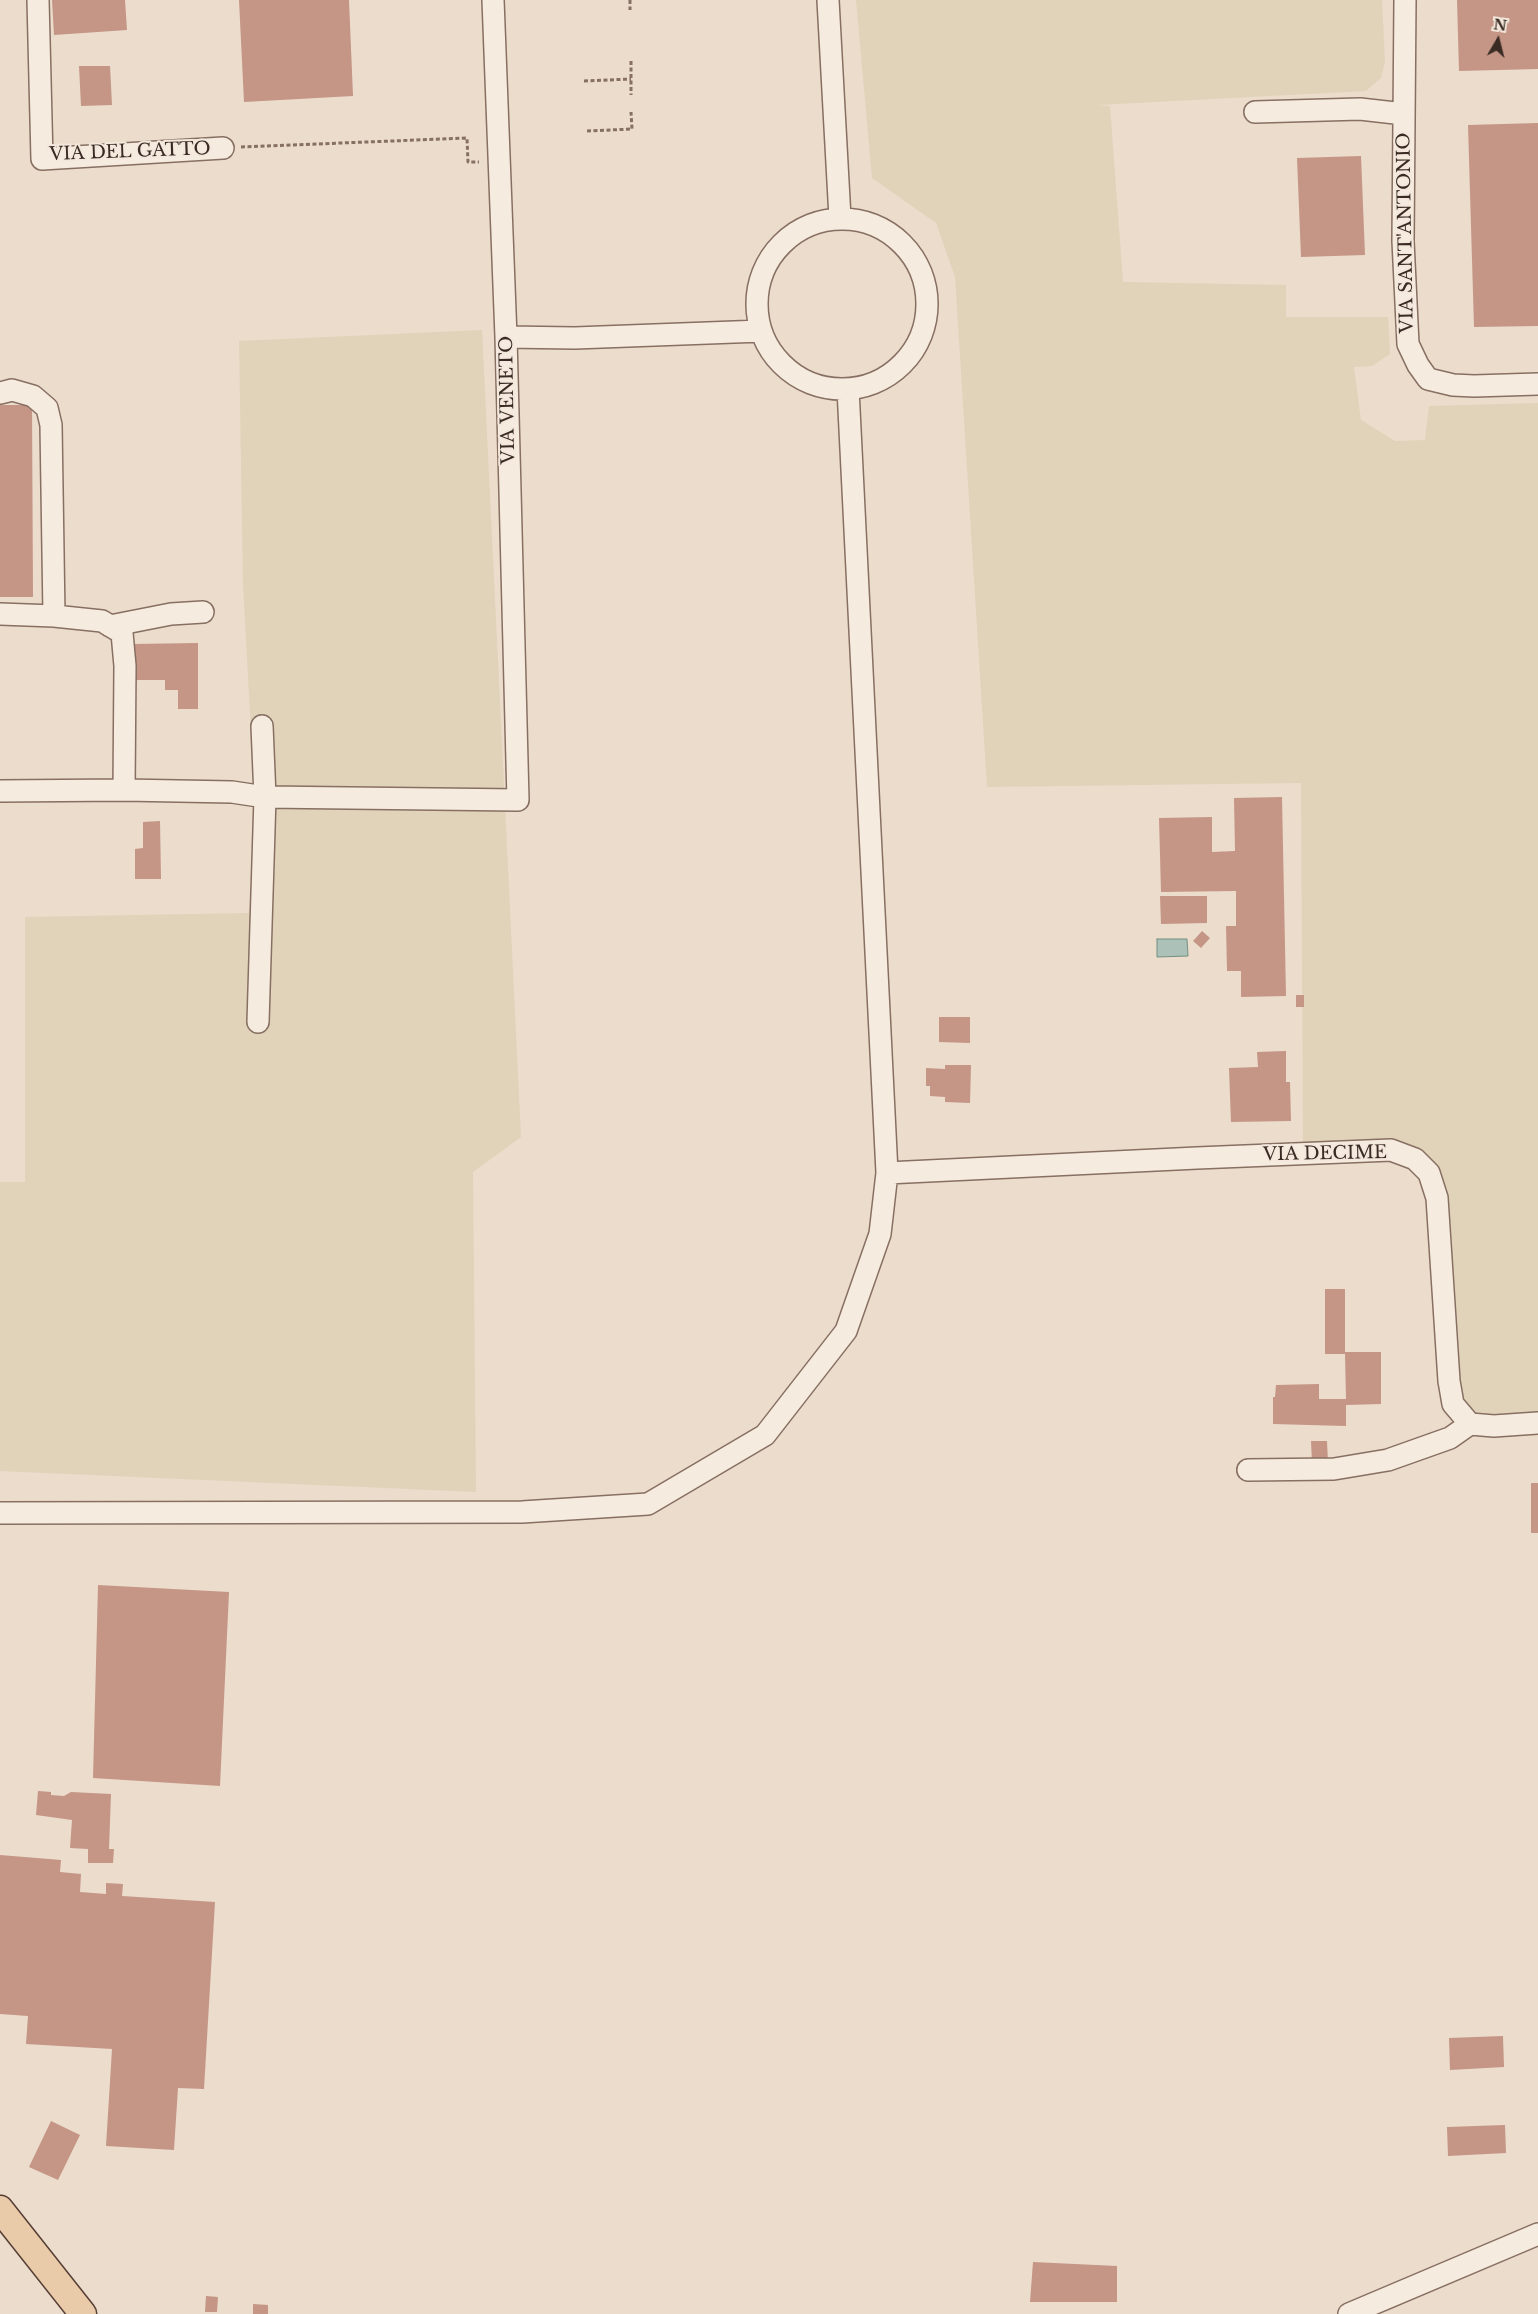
<!DOCTYPE html>
<style>
body{margin:0}
#map{position:relative;width:1538px;height:2314px;overflow:hidden;background:#ebdccc;font-family:"Libre Baskerville",serif}
canvas{display:block}
.north{position:absolute;left:1473px;top:15px;width:50px;height:50px;-webkit-text-stroke:4px #f3e8db;paint-order:stroke;rotate:8deg;font-size:14px;font-weight:700;line-height:20px;text-align:center;color:#392a23}
.north::after{content:'';display:block;margin:auto;width:18px;height:22px;background:#392a23;clip-path:polygon(50% 0,100% 100%,50% 72%,0 100%)}
</style>
<div id="map">
<canvas width="1538" height="2314"></canvas>
<div class="north">N</div>
</div>
<script>
const context = document.querySelector('canvas').getContext('2d');
context.lineJoin = 'round';
function paint(path, color) {
  context.fillStyle = color;
  context.fill(path, 'evenodd');
}
function shape(rows) {
  const path = new Path2D();
  for (const r of rows) {
    if (r.length === 3) {
      path.moveTo(r[0] + r[2], r[1]);
      path.arc(r[0], r[1], r[2], 0, 2 * Math.PI);
      continue;
    }
    path.moveTo(r[0], r[1]);
    for (let i = 2; i < r.length; i += 2) path.lineTo(r[i], r[i + 1]);
  }
  return path;
}
function trace(path, color, width, dash) {
  context.strokeStyle = color;
  context.lineWidth = width;
  context.lineCap = dash ? 'butt' : 'round';
  context.setLineDash(dash || []);
  context.stroke(path);
}
function drawText(font, color, halo, rows, align = 'center') {
  context.font = font + ' "Libre Baskerville",serif';
  context.lineWidth = 4;
  context.setLineDash([]);
  context.textBaseline = 'middle';
  context.strokeStyle = halo;
  context.fillStyle = color;
  for (const [text, x, y, turn = 0] of rows) {
    context.save();
    context.translate(x, y);
    context.rotate((+turn || 0) * Math.PI / 180);
    context.textAlign = isNaN(turn) ? turn : align;
    if (halo) context.strokeText(text, 0, 0);
    context.fillText(text, 0, 0);
    context.restore();
  }
}
paint(shape([
 [856,0,1382,0,1385,62,1381,78,1366,91,1098,105,1110,106,1123,282,1286,285,1286,317,1388,317,1390,354,1372,366,1354,367,1361,420,1395,441,1425,440,1429,406,1538,403,1538,1416,1473,1415,1461,1403,1435,1164,1430,1158,1404,1145,1303,1144,1301,783,987,787,955,277,936,223,872,178],
 [482,330,521,1137,473,1172,476,1492,0,1471,0,1182,25,1182,25,917,249,913,255,805,243,585,239,341]
]), '#e0d3ba');
const water = shape([
 [1157,939,1187,939,1188,956,1157,957,1157,939]
]);
paint(water, '#acc1b7');
trace(water, '#738f83', 1);
paint(shape([
 [52,0,125,0,127,30,54,35],
 [239,0,349,0,353,96,244,102],
 [1457,0,1538,0,1538,69,1459,71],
 [79,66,110,66,112,105,81,106],
 [1538,123,1538,326,1474,327,1468,125],
 [1361,156,1365,255,1301,257,1297,158],
 [0,405,32,405,33,597,0,597],
 [198,643,198,709,178,709,178,690,165,690,165,680,133,680,133,644],
 [1282,797,1286,996,1241,997,1241,971,1227,971,1226,926,1236,926,1236,891,1161,892,1159,818,1212,817,1212,852,1235,851,1234,798],
 [160,821,161,879,135,879,135,849,143,848,143,822],
 [1160,896,1207,896,1207,923,1161,924],
 [1202,931,1210,938,1201,948,1193,941],
 [1296,995,1304,995,1304,1007,1296,1007],
 [939,1017,970,1017,970,1043,939,1042],
 [1286,1051,1286,1082,1290,1082,1291,1121,1231,1122,1229,1068,1258,1067,1257,1052],
 [945,1065,971,1065,970,1103,945,1102,945,1097,930,1096,930,1086,926,1086,926,1068,945,1069],
 [1325,1289,1345,1289,1345,1352,1381,1352,1381,1404,1346,1405,1346,1426,1273,1424,1273,1397,1275,1397,1276,1385,1319,1384,1319,1399,1346,1399,1345,1354,1325,1354],
 [1311,1441,1327,1441,1328,1463,1312,1463],
 [1531,1483,1538,1483,1538,1533,1531,1533],
 [98,1585,229,1592,220,1786,93,1778],
 [38,1791,51,1792,51,1795,64,1796,71,1792,111,1794,109,1849,114,1849,113,1863,88,1863,88,1849,70,1848,72,1820,36,1815],
 [0,1855,61,1860,60,1872,81,1874,80,1892,106,1894,106,1883,123,1884,122,1896,215,1902,204,2089,178,2088,174,2150,106,2146,112,2049,26,2044,28,2016,0,2014],
 [1503,2036,1504,2067,1450,2070,1449,2038],
 [51,2121,80,2135,58,2180,29,2167],
 [1505,2125,1506,2153,1448,2156,1447,2127],
 [1033,2262,1117,2266,1117,2302,1030,2302],
 [206,2296,218,2297,217,2312,205,2312],
 [253,2304,268,2305,268,2314,253,2314]
]), '#c59586');
const minor = shape([
 [38,0,42,159,223,148],
 [828,0,840,218],
 [1405,0,1403,241,1408,344,1418,365,1428,379,1453,385,1474,386,1538,384],
 [1255,112,1360,109,1404,114],
 [842,304,85],
 [506,337,575,338,761,331],
 [0,393,12,390,33,396,47,408,51,425,54,616,0,614],
 [54,616,102,621,122,633,125,666,124,790],
 [110,626,171,614,203,612],
 [0,791,124,790,232,792,265,797,518,800,506,337,493,0],
 [258,1022,265,797,262,726],
 [887,1173,1197,1158,1391,1150,1415,1159,1429,1173,1437,1198,1449,1381,1453,1404,1470,1424,1494,1426,1538,1423],
 [1248,1470,1334,1469,1388,1460,1450,1438,1470,1424],
 [0,1513,522,1512,648,1504,765,1435,846,1331,880,1234,887,1173,848,389],
 [1349,2314,1538,2234]
]);
const major = shape([
 [0,2209,83,2314]
]);
trace(minor, '#876f62', 24);
trace(major, '#563e35', 29);
trace(shape([
 [630,0,630,10],
 [631,61,631,95],
 [584,81,631,79],
 [587,131,632,129,631,112],
 [241,147,467,138,468,162,479,162]
]), '#876f62', 3, [4, 2.5]);
trace(minor, '#f6ebdf', 21);
trace(major, '#e9caa9', 26);
drawText('18px', '#392a23', '#f3e8db', [
 ["VIA DEL GATTO",130,152,-2],
 ["VIA SANT'ANTONIO",1406,233,-91],
 ["VIA VENETO",508,400,-91],
 ["VIA DECIME",1325,1154,-1]
]);
</script>
